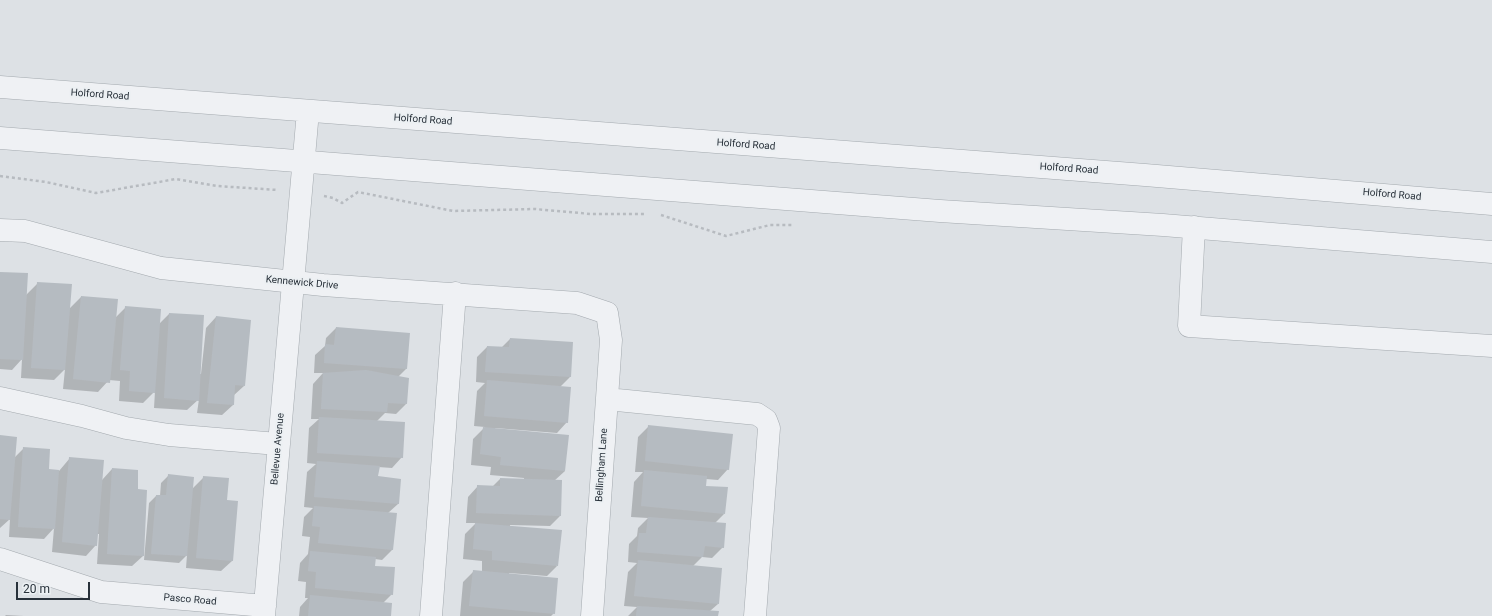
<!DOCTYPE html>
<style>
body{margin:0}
#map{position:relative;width:1492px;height:616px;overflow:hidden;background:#dde1e5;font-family:Roboto,sans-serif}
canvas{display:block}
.scale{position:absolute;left:16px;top:582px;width:74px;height:18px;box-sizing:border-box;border:2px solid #28313a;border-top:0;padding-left:5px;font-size:12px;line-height:14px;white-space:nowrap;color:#28313a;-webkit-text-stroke:3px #ecf0f3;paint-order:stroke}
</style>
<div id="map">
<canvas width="1492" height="616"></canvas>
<div class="scale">20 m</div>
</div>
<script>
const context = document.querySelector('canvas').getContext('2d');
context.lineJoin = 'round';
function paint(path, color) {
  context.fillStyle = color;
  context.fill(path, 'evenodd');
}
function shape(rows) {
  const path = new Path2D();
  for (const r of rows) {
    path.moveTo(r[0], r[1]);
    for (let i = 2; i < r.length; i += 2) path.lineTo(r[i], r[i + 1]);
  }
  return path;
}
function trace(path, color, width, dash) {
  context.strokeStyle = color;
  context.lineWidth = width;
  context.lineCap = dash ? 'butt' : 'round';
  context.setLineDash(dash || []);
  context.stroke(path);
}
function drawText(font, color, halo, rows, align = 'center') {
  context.font = font + ' Roboto,sans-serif';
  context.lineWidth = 4;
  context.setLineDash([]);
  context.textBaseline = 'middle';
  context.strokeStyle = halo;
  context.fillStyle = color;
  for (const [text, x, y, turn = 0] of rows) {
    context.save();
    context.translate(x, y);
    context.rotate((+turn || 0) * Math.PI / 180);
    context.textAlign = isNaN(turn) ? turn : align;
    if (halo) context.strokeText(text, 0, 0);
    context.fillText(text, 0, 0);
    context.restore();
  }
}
paint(shape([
 [0,273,26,295,38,283,69,309,81,297,115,318,126,307,159,324,169,314,199,374,201,374,206,328,216,317,244,386,233,396,233,405,222,415,197,413,199,399,187,410,154,408,155,391,143,403,119,401,120,381,109,380,98,392,63,389,65,369,54,380,21,378,22,359,12,370,0,369],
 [336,328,409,334,406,369,398,377,406,404,396,414,385,413,377,421,402,457,392,468,378,467,377,477,400,480,398,504,388,513,392,550,382,560,375,559,374,567,392,594,383,603,390,616,299,616,300,607,308,598,305,598,306,582,298,581,300,563,308,554,310,537,302,536,304,517,313,508,304,507,307,472,316,464,307,463,309,428,319,419,311,419,313,384,323,373,314,373,315,355,325,346,326,338],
 [510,339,572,343,570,377,560,387,567,422,557,433,495,428,495,430,565,471,554,481,561,481,560,516,550,526,510,525,510,527,557,566,547,576,509,573,509,575,554,613,551,616,460,616,463,582,473,572,482,572,482,561,463,559,465,534,476,523,466,523,468,497,478,486,492,487,500,479,524,480,524,478,490,475,491,467,471,465,473,439,485,427,474,426,477,391,485,383,476,382,477,357,487,347,501,348],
 [649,426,728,469,718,480,706,479,705,486,724,514,715,523,723,547,712,558,702,557,693,566,718,604,710,611,717,616,628,616,637,607,624,606,628,572,637,563,628,562,629,544,637,536,638,528,648,518,631,517,634,482,643,472,635,472,638,437],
 [0,436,14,458,24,448,48,470,59,471,70,458,102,480,112,469,136,490,143,556,132,566,97,564,99,534,97,534,96,545,86,556,52,552,54,528,44,539,9,537,10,519,0,528],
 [168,476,192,489,204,477,226,501,232,561,221,571,186,568,187,555,179,563,144,560,149,503,156,496,160,496,161,483],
 [6,615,24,616,5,616]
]), '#0003');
paint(shape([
 [0,272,28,273,23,360,0,359],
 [37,282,72,284,65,370,31,368],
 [81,296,118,299,110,383,73,379],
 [125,306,161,309,155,393,129,391,130,371,120,370],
 [169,313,204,315,199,401,164,398],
 [216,316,251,320,245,386,235,385,234,405,207,403],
 [336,327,410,333,407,369,324,363,325,344,334,345],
 [510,338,573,342,571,377,485,372,487,346,509,347],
 [366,370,409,378,407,404,388,403,387,412,321,409,323,373],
 [487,380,571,387,568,423,484,416],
 [319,417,405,422,403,458,317,453],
 [648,425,733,434,729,470,645,461],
 [483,427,569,435,565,471,500,465,501,457,480,454],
 [0,435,17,437,10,520,0,519],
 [23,447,50,449,49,469,59,470,55,529,18,527],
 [69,457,104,460,97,546,62,542],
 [317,461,380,466,378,476,401,479,399,504,314,497],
 [112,468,138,470,138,489,147,490,144,556,107,554],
 [644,470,707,476,706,486,728,487,725,514,641,506],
 [168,474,194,477,187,556,151,554,156,495,166,495],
 [203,476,229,478,227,500,238,501,233,561,196,558],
 [500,478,562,480,561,516,476,513,477,485,500,486],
 [314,506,397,513,393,550,318,543,320,527,312,526],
 [648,517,726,523,724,548,705,546,703,557,637,552,639,533,646,533],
 [475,523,562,530,558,566,492,560,492,551,473,549],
 [310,551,376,557,375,566,395,567,393,595,315,588,316,572,308,571],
 [638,560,722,568,719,604,634,596],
 [473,570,558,578,555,614,469,606],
 [310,595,392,603,391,616,308,616],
 [637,606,719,611,718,616,636,616]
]), '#b5bbc1');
const minor = shape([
 [0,87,1145,175,1492,204],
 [0,138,940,211,1163,225,1492,252],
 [1194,227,1189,326,1492,346],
 [0,230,25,231,161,268,323,285,577,303,607,313,611,340,592,616],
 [0,398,82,416,126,428,169,435,278,444],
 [607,399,757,414,766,420,769,428,755,616],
 [0,559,101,592,265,606],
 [264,616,308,111],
 [431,616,455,293]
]);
trace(minor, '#a3a9ae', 23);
trace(shape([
 [0,176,46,182,96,193,176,179,217,186,278,190],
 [324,196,333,198,342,203,358,192,453,211,535,209,591,214,646,214],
 [661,215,726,236,770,225,793,225]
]), '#b7bbc0', 2.5, [3, 3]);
trace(minor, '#eff1f4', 22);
drawText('10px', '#28313a', '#ecf0f3', [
 ["Holford Road",100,95,4],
 ["Holford Road",423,120,4],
 ["Holford Road",746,145,4],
 ["Holford Road",1069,169,4],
 ["Holford Road",1392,195,5],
 ["Kennewick Drive",302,283,5],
 ["Bellevue Avenue",278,449,-85],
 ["Bellingham Lane",602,465,-86],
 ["Pasco Road",190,600,5]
]);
</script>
